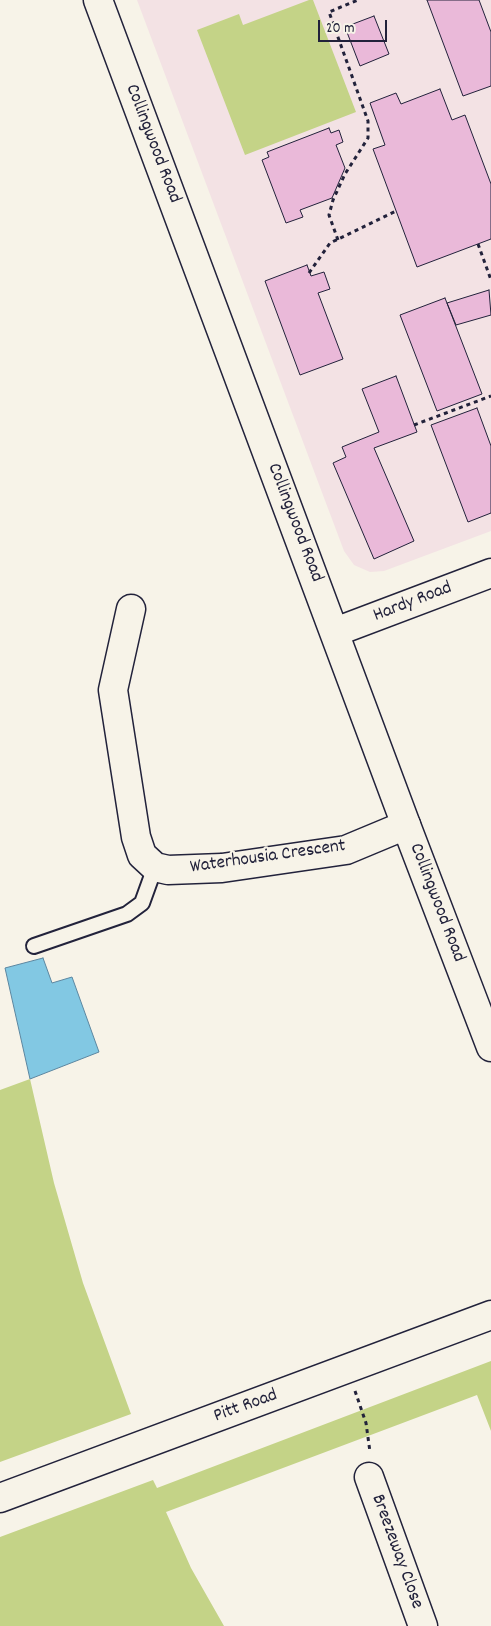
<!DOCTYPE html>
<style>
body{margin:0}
#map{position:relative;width:491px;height:1626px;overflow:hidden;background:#f7f3e8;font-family:Dekko,sans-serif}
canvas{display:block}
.scale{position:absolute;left:318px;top:20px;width:69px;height:22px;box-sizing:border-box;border:2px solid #22223b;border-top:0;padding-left:6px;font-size:15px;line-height:18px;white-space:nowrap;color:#22223b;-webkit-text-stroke:4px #f7f3e8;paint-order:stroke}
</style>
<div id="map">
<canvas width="491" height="1626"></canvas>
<div class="scale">20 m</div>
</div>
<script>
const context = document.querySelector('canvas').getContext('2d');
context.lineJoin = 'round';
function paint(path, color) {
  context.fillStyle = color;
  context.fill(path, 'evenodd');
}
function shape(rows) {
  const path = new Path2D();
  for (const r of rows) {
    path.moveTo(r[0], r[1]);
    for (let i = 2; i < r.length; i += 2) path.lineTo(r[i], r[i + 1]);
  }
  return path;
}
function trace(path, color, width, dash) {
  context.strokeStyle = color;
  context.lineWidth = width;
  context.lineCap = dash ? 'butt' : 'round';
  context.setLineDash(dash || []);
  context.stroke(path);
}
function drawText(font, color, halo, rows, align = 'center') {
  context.font = font + ' Dekko,sans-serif';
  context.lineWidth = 4.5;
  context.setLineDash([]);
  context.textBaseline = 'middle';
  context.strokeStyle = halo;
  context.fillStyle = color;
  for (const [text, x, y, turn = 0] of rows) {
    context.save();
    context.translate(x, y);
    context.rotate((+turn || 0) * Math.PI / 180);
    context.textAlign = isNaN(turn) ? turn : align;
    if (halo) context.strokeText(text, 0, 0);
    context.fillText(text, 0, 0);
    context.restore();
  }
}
paint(shape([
 [137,0,491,0,491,531,384,571,370,572,354,565,344,551]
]), '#f3e2e4');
paint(shape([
 [309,0,313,0,356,112,245,155,197,30,239,14,243,25],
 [30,1079,54,1183,83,1283,131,1414,0,1462,0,1090],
 [491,1361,491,1431,477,1395,166,1512,191,1568,224,1626,0,1626,0,1537,153,1480,157,1488]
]), '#c4d387');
const water = shape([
 [43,958,52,983,72,977,99,1052,30,1079,5,968,43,958]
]);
paint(water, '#82c8e3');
trace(water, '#5c86a0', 1);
const building = shape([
 [427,0,479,0,491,32,491,86,463,96,427,0],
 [374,16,389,54,360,66,345,27,374,16],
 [440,89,452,120,465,115,491,184,491,239,417,267,373,149,385,145,370,103,396,93,401,104,440,89],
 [329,128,331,133,339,130,343,142,336,145,345,168,332,198,300,210,303,217,286,223,262,160,269,157,267,152,329,128],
 [307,265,311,276,324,272,330,289,318,293,343,359,300,375,265,281,307,265],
 [489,290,491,315,456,325,447,303,489,290],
 [445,298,482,394,437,411,400,315,445,298],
 [396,376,417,432,374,448,414,541,374,559,333,463,346,457,342,447,379,432,362,389,396,376],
 [477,408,491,446,491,513,468,522,431,425,477,408]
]);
paint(building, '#eab9d9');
trace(building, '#22223b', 1);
const lane = shape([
 [34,946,127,914,142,903,155,867]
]);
const street = shape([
 [131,609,113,690,136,837,142,855,155,867,168,870,222,868,346,850,406,825],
 [369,1477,423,1626]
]);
const secondary = shape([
 [98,0,406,825,491,1047],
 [335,632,491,573],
 [0,1498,491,1315]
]);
trace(lane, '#22223b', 18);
trace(street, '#22223b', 31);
trace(secondary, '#22223b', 31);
trace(shape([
 [338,240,329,215,333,200,345,174,368,138,368,121,329,12,358,0],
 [478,244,491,280],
 [309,273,330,243,396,211],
 [414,425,491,396],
 [355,1391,366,1423,370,1452]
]), '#22223b', 3, [4, 4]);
trace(lane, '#f7f3e8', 14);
trace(street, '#f7f3e8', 28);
trace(secondary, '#f7f3e8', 28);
drawText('19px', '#22223b', '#f7f3e8', [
 ["Collingwood Road",152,144,69],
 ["Collingwood Road",294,523,69],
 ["Hardy Road",413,603,-21],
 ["Waterhousia Crescent",268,858,-8],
 ["Collingwood Road",436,903,69],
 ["Pitt Road",246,1407,-20],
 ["Breezeway Close",396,1552,70]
]);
</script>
